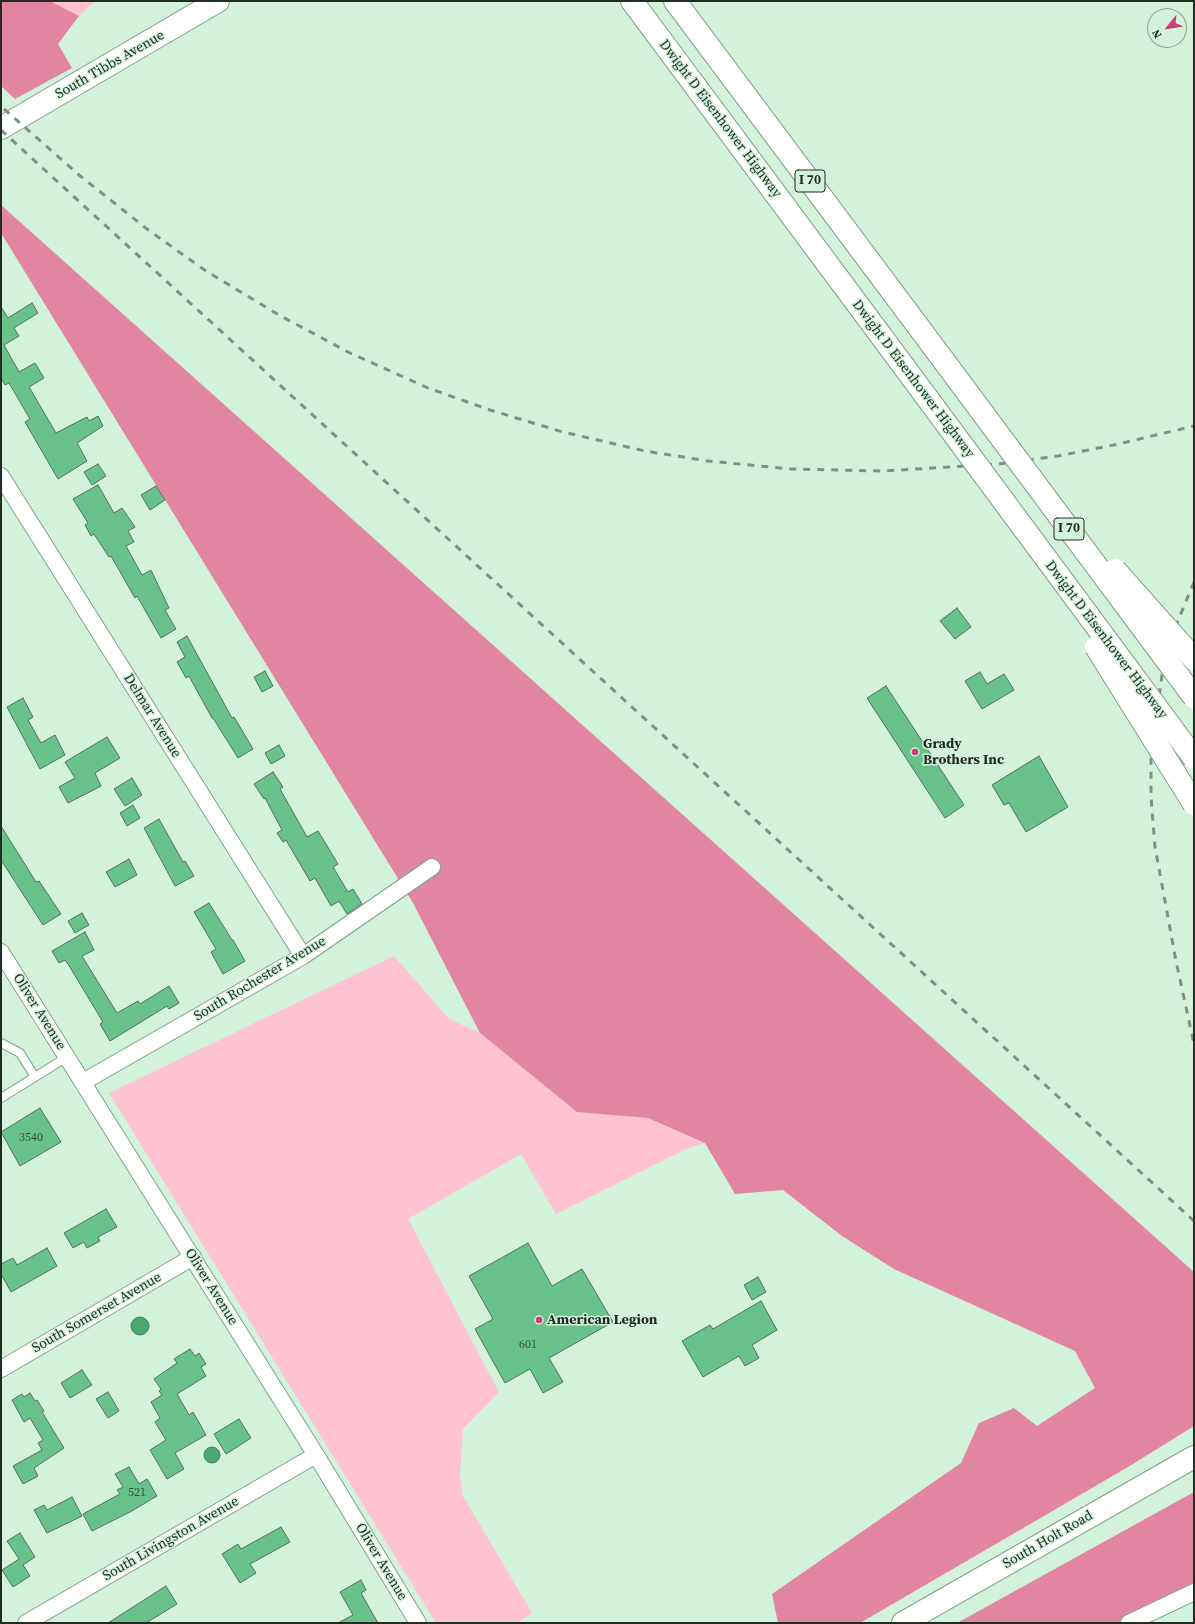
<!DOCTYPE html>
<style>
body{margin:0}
#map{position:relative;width:1195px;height:1624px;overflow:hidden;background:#d2f2dc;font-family:"Source Serif 4",serif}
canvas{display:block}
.frame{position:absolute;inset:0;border:2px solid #212d24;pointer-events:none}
.north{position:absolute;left:1147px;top:8px;width:40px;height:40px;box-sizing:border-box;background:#d2f2dc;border:1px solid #8ba392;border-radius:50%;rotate:240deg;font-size:11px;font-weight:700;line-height:16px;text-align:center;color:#212d24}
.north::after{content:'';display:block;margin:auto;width:14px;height:18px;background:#cb4077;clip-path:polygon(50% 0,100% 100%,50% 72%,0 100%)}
</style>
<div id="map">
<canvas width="1195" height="1624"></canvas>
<div class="frame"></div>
<div class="north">N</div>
</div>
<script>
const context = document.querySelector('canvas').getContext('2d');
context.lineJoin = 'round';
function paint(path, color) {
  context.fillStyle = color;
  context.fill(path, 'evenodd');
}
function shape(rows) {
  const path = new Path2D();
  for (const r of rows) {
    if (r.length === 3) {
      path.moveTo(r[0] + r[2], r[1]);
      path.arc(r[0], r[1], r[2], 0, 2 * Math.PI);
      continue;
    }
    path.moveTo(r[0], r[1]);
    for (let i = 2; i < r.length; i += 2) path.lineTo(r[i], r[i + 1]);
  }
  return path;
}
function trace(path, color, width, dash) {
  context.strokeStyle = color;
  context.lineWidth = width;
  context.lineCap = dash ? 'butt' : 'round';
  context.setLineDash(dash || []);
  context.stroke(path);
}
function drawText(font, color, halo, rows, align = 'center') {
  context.font = font + ' "Source Serif 4",serif';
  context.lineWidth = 3;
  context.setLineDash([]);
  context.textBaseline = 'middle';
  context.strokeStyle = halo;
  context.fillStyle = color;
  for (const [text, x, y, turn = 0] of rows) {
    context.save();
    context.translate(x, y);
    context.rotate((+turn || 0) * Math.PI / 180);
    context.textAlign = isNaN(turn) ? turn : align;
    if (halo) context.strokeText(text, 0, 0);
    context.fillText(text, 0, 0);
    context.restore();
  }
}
paint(shape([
 [50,1,95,1,79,16],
 [394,956,449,1019,480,1033,577,1112,648,1118,705,1143,686,1149,556,1214,521,1154,408,1219,499,1392,463,1429,460,1474,462,1494,532,1613,517,1623,436,1623,109,1093]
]), '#fec2d3');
paint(shape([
 [1,1,50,1,79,16,58,44,72,68,15,99,1,86],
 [1,205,1194,1272,1194,1426,1128,1467,860,1623,778,1623,772,1594,961,1463,979,1423,1014,1408,1037,1426,1095,1388,1075,1351,894,1269,842,1236,783,1190,735,1194,705,1143,648,1118,577,1112,480,1033,413,903,1,233],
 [1194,1492,1194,1598,1142,1623,957,1623]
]), '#e285a2');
const water = shape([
 [140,1326,9],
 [212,1455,8]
]);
paint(water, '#4ca670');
trace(water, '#3f8259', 1);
const building = shape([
 [32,303,38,313,14,328,19,336,4,345,19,372,35,363,44,378,29,387,56,433,87,417,89,421,98,416,103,426,77,443,87,461,58,479,25,422,30,419,9,383,5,385,1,378,1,307,8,318,32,303],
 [98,464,106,476,92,485,84,472,98,464],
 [98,485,114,513,122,508,135,527,128,531,134,542,126,546,142,575,151,570,169,608,165,610,176,629,161,638,137,596,135,598,111,556,109,557,94,534,91,536,85,525,88,523,73,499,98,485],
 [156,486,165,500,150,510,141,495,156,486],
 [957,608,971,627,955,639,940,621,957,608],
 [187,636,232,718,234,717,253,749,238,758,213,718,212,718,189,676,186,678,177,662,185,657,177,642,187,636],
 [265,671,273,686,262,692,254,677,265,671],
 [980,672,987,684,1004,674,1014,690,982,709,965,681,980,672],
 [886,686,964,805,945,818,867,698,886,686],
 [23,698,33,717,28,720,41,743,55,735,65,755,40,769,7,707,23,698],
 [107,737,120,758,95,773,101,786,68,803,59,787,75,778,65,762,107,737],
 [279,745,285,756,271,764,265,753,279,745],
 [1039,756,1068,807,1026,832,1009,803,1004,805,992,785,1039,756],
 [273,772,283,787,280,789,307,837,318,831,338,864,333,867,348,892,353,889,362,904,347,914,339,901,331,906,315,878,310,881,286,840,283,842,277,833,282,830,265,798,264,799,254,784,273,772],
 [132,778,142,795,125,806,114,789,132,778],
 [133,805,140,818,127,826,120,813,133,805],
 [159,819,183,862,185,861,194,876,175,886,144,828,159,819],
 [1,826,36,882,39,881,61,914,43,925,1,860,1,826],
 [129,859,137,875,115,887,106,872,129,859],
 [209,903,232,940,233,940,245,961,223,974,211,952,216,949,194,912,209,903],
 [82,913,89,925,75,933,68,921,82,913],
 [85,932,94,950,82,956,117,1013,138,1001,140,1004,169,986,179,1003,169,1009,167,1006,110,1041,100,1024,103,1022,68,964,65,960,59,963,52,951,85,932],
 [40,1108,61,1142,20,1166,1,1132,40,1108],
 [106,1209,117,1227,98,1237,100,1241,87,1248,84,1242,73,1248,64,1233,106,1209],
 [528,1243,552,1286,582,1269,613,1322,549,1358,563,1382,543,1393,530,1369,505,1383,475,1329,493,1319,469,1276,528,1243],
 [47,1248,57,1266,11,1292,1,1274,1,1264,13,1258,17,1265,47,1248],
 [758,1277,766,1292,752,1300,744,1285,758,1277],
 [761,1301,777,1330,752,1345,759,1358,745,1366,739,1356,703,1377,682,1341,710,1325,713,1329,761,1301],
 [190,1349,195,1356,199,1353,206,1364,201,1367,206,1376,177,1394,189,1415,193,1412,206,1435,175,1453,184,1469,167,1479,150,1450,166,1440,155,1422,160,1418,151,1402,162,1395,159,1391,161,1389,154,1379,177,1363,174,1359,190,1349],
 [82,1370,92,1385,70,1398,61,1383,82,1370],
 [108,1392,119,1411,108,1418,96,1399,108,1392],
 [30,1393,35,1401,37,1400,44,1411,42,1412,64,1448,34,1468,38,1476,23,1484,13,1466,42,1450,38,1443,43,1440,30,1418,24,1422,12,1400,22,1394,24,1397,30,1393],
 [239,1419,251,1438,226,1454,214,1434,239,1419],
 [129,1467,139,1484,147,1479,157,1496,130,1512,92,1531,83,1514,120,1494,117,1490,123,1487,115,1474,129,1467],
 [72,1497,82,1516,47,1533,34,1510,44,1505,47,1510,72,1497],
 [281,1527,290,1542,250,1564,256,1573,240,1583,222,1554,238,1544,241,1549,281,1527],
 [20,1533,35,1557,23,1565,30,1576,13,1587,2,1570,19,1559,7,1541,20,1533],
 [361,1580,366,1590,361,1593,378,1623,338,1623,353,1615,340,1592,361,1580],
 [166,1586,177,1604,146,1623,108,1623,166,1586]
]);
paint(building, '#69c28a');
trace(building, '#54705d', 1);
const lane = shape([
 [1,1043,20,1053,35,1077],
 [1,1098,67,1057]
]);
const street = shape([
 [1,476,303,956],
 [1,952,316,1455,418,1623],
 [83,1082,303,956,432,867],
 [1,1369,193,1257],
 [26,1623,316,1455],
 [1129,1623,1194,1592]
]);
const secondary = shape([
 [1,128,218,1]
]);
const primary = shape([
 [903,1623,1194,1457]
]);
const highway = shape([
 [632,1,902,364],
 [675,1,944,361]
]);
trace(lane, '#82a08b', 10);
trace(street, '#82a08b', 18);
trace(secondary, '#82a08b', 24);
trace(primary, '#82a08b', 24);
trace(highway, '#82a08b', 24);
trace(lane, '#fff', 8);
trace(street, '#fff', 16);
trace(secondary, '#fff', 22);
trace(primary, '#fff', 22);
trace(highway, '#fff', 22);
trace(shape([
 [4,109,79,175,147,229,206,271,279,315,348,352,428,388,490,410,563,432,645,451,708,461,791,469,883,471,999,464,1058,456,1114,445,1194,426],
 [1,130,1194,1221],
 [1194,582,1172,635,1162,675,1151,760,1151,796,1155,847,1176,961,1194,1044]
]), '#7d9383', 3, [7, 7]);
const highwayBridge = shape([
 [944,361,1194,697],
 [902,364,1194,758],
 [1115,570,1194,659],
 [1096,647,1194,804]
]);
trace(highwayBridge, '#82a08b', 24, []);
trace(highwayBridge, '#fff', 22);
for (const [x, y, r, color] of [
 [915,752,4,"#cb4077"],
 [539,1320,4,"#cb4077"]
]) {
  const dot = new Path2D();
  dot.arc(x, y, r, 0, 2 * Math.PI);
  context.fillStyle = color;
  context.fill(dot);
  trace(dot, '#d2f2dc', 1.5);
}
drawText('12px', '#33523e', null, [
 ["3540",31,1138],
 ["601",528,1345],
 ["521",137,1493]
]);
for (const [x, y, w] of [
 [810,181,30],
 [1069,529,30]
]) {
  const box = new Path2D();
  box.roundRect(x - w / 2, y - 11, w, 22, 3);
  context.fillStyle = '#d2f2dc';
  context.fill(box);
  trace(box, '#212d24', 1);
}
drawText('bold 13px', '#212d24', null, [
 ["I 70",810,181],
 ["I 70",1069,529]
]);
drawText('14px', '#212d24', '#d2f2dc', [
 ["South Tibbs Avenue",110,65,-30],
 ["Dwight D Eisenhower Highway",720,119,53],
 ["Dwight D Eisenhower Highway",913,379,53],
 ["Dwight D Eisenhower Highway",1106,640,53],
 ["Delmar Avenue",152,716,58],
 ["South Rochester Avenue",260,979,-31],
 ["Oliver Avenue",39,1012,58],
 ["Oliver Avenue",211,1287,58],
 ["South Somerset Avenue",97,1313,-30],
 ["South Livingston Avenue",171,1539,-30],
 ["South Holt Road",1048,1540,-30],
 ["Oliver Avenue",381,1562,59]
]);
drawText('bold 14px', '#212d24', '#d2f2dc', [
 ["Grady",923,744],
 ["Brothers Inc",923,760],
 ["American Legion",547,1320]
], 'left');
</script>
